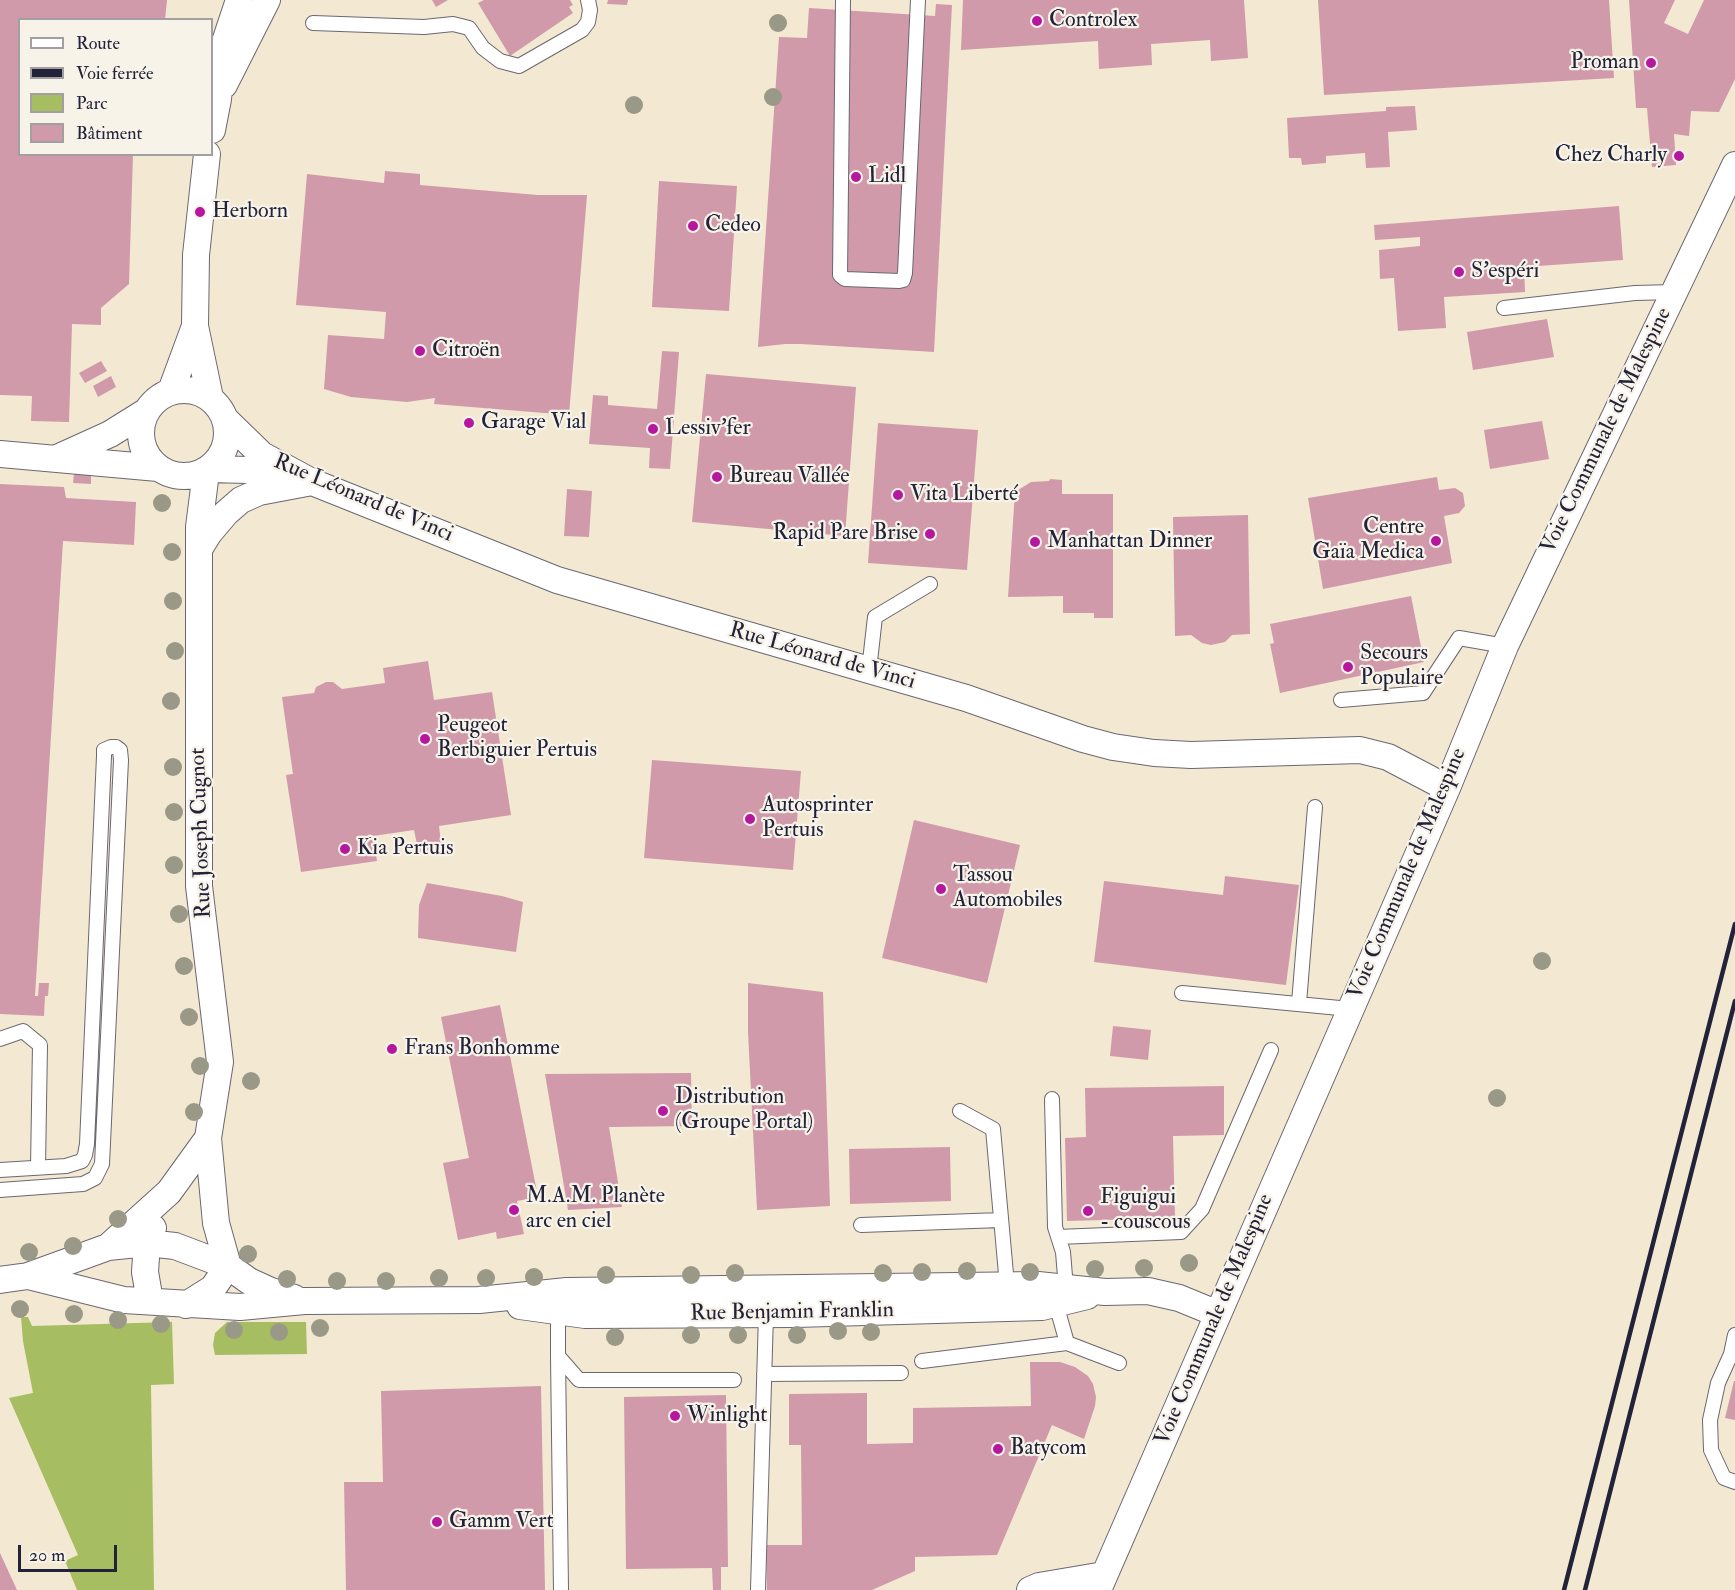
<!DOCTYPE html>
<meta charset="utf-8">
<style>
body{margin:0}
#map{position:relative;width:1735px;height:1590px;overflow:hidden;background:#f3e8d2;font-family:"IM FELL Double Pica",serif}
canvas{display:block}
.legend{position:absolute;left:18px;top:18px;width:195px;height:138px;box-sizing:border-box;background:#f7f3e8;border:2px solid #a29fa3;margin:0;padding:8px 10px;list-style:none;font-size:18px;color:#22223b}
.legend li{display:flex;align-items:center;gap:12px;height:30px}
.legend b{width:30px;border:2px solid #a29fa3}
.scale{position:absolute;left:18px;top:1545px;width:99px;height:27px;box-sizing:border-box;border:3px solid #22223b;border-top:0;padding-left:8px;font-size:18px;line-height:21px;white-space:nowrap;color:#22223b;-webkit-text-stroke:4px #f7f3e8;paint-order:stroke}
</style>
<div id="map">
<canvas width="1735" height="1590"></canvas>
<ul class="legend">
<li><b style="height:8px;background:#fff"></b>Route</li>
<li><b style="height:8px;background:#22223b"></b>Voie ferrée</li>
<li><b style="height:16px;background:#a7bd62"></b>Parc</li>
<li><b style="height:16px;background:#d09aab"></b>Bâtiment</li>
</ul>
<div class="scale">20 m</div>
</div>
<script>
const context = document.querySelector('canvas').getContext('2d');
context.lineJoin = 'round';
function paint(path, color) {
  context.fillStyle = color;
  context.fill(path, 'evenodd');
}
function shape(rows) {
  const path = new Path2D();
  for (const r of rows) {
    if (r.length === 3) {
      path.moveTo(r[0] + r[2], r[1]);
      path.arc(r[0], r[1], r[2], 0, 2 * Math.PI);
      continue;
    }
    path.moveTo(r[0], r[1]);
    for (let i = 2; i < r.length; i += 2) path.lineTo(r[i], r[i + 1]);
  }
  return path;
}
function trace(path, color, width, dash) {
  context.strokeStyle = color;
  context.lineWidth = width;
  context.lineCap = dash ? 'butt' : 'round';
  context.setLineDash(dash || []);
  context.stroke(path);
}
function drawText(font, color, halo, rows, align = 'center') {
  context.font = font + ' "IM FELL Double Pica",serif';
  context.lineWidth = 4.5;
  context.setLineDash([]);
  context.textBaseline = 'middle';
  context.strokeStyle = halo;
  context.fillStyle = color;
  for (const [text, x, y, turn = 0] of rows) {
    context.save();
    context.translate(x, y);
    context.rotate((+turn || 0) * Math.PI / 180);
    context.textAlign = isNaN(turn) ? turn : align;
    if (halo) context.strokeText(text, 0, 0);
    context.fillText(text, 0, 0);
    context.restore();
  }
}
paint(shape([
 [21,1317,28,1317,32,1326,172,1322,174,1384,151,1385,154,1590,77,1590,65,1561,78,1555,9,1398,33,1393,23,1341],
 [227,1322,306,1322,307,1354,215,1355,213,1345,215,1333]
]), '#a7bd62');
paint(shape([
 [0,0,167,0,165,20,20,20,20,154,133,154,129,284,101,308,101,325,72,324,69,422,31,421,32,396,0,395],
 [432,0,448,0,436,7],
 [484,0,570,0,573,5,569,7,573,13,510,56,478,3],
 [608,0,628,0,627,5,607,4],
 [963,0,1244,0,1248,58,1211,61,1210,40,1151,44,1152,65,1099,69,1098,41,961,50],
 [1318,0,1609,0,1614,78,1324,95],
 [1629,0,1675,0,1664,23,1688,34,1704,0,1735,0,1735,79,1719,112,1691,111,1689,136,1674,134,1676,165,1652,167,1647,108,1636,108],
 [936,4,952,5,934,352,801,344,785,344,758,347,779,37,807,38,809,8,935,16],
 [1415,106,1417,130,1388,132,1390,167,1366,168,1365,153,1326,156,1326,163,1302,165,1301,158,1289,158,1287,118,1386,111,1386,107],
 [385,171,420,174,420,185,538,195,587,195,569,415,434,404,435,398,407,402,351,397,324,389,328,335,384,339,386,312,296,305,307,174,384,183],
 [659,181,737,186,729,311,652,307],
 [1619,206,1623,260,1524,267,1525,292,1444,297,1446,328,1398,331,1394,278,1380,279,1379,250,1420,246,1420,237,1375,240,1374,225],
 [1547,319,1554,357,1473,370,1467,332],
 [662,351,679,352,670,469,649,468,650,448,589,444,593,395,608,396,608,405,657,409],
 [101,361,107,371,85,383,79,373],
 [706,374,856,387,845,536,692,522],
 [111,376,116,387,98,397,93,386],
 [1542,421,1549,459,1490,469,1484,430],
 [878,423,978,430,967,570,868,563],
 [74,473,91,473,91,484,73,483],
 [1437,477,1439,490,1455,488,1463,493,1465,506,1459,513,1444,516,1452,563,1323,589,1308,498],
 [1050,479,1062,480,1062,494,1113,494,1113,618,1094,618,1094,613,1063,613,1063,596,1008,597,1015,492,1031,482,1049,481],
 [0,484,64,487,66,498,136,502,134,545,63,541,35,996,38,996,39,983,49,983,48,996,45,996,44,1016,0,1014],
 [567,489,592,491,589,537,564,536],
 [1248,515,1250,634,1232,635,1225,642,1211,645,1202,643,1191,635,1175,636,1173,517],
 [1411,596,1424,662,1280,693,1270,644,1274,643,1270,624],
 [428,661,434,700,492,692,511,815,439,826,442,851,419,854,414,830,373,836,377,861,301,872,286,775,293,774,282,697,314,693,316,687,326,682,333,682,342,689,385,683,383,668],
 [652,760,801,771,793,870,644,858],
 [914,820,1020,845,987,983,882,958],
 [1225,876,1299,885,1286,985,1094,962,1104,881,1223,895],
 [427,883,502,896,523,902,516,952,418,938,419,905],
 [748,983,823,992,830,1206,757,1210,748,1032],
 [500,1005,538,1197,517,1201,524,1234,497,1239,496,1232,458,1240,443,1163,469,1158,441,1017],
 [1113,1026,1151,1030,1148,1060,1110,1056],
 [691,1073,692,1126,609,1127,622,1207,568,1210,545,1074],
 [1224,1086,1224,1135,1173,1136,1175,1218,1067,1221,1065,1138,1086,1137,1085,1088],
 [950,1147,951,1201,850,1204,849,1149],
 [1030,1362,1060,1362,1075,1367,1088,1376,1093,1384,1096,1397,1095,1406,1084,1439,1052,1425,997,1555,915,1557,915,1571,872,1590,767,1590,766,1545,802,1545,801,1445,789,1445,789,1394,867,1393,867,1444,913,1443,913,1408,1031,1406],
 [1734,1381,1735,1381,1735,1420,1725,1418],
 [541,1386,545,1590,346,1590,344,1482,383,1482,381,1391],
 [726,1395,728,1567,721,1567,721,1590,713,1590,712,1568,626,1569,624,1397],
 [0,1553,17,1590,0,1590]
]), '#d09aab');
const service = shape([
 [843,0,840,275,845,279,899,281,903,280,905,273,918,0],
 [313,23,424,27,453,24,469,28,483,48,500,61,519,66,582,30,588,22,590,10,588,0],
 [1504,308,1635,293,1674,292],
 [869,670,875,617,930,584],
 [1341,700,1423,693,1459,638,1505,646],
 [1182,993,1350,1009],
 [1299,1003,1315,807],
 [0,1039,23,1031,40,1045,38,1167],
 [1052,1099,1055,1227,1063,1252,1066,1288],
 [960,1111,993,1129,1007,1285],
 [0,1170,66,1166,82,1161,85,1155,87,1144,104,756,104,750,111,747,116,747,120,750,121,760,102,1164,95,1178,83,1184,0,1190],
 [861,1225,1001,1220],
 [1058,1237,1181,1232,1202,1209,1271,1050],
 [1056,1304,1067,1343,1119,1363],
 [558,1311,558,1356,579,1380,734,1380],
 [1735,1335,1731,1354,1718,1383,1710,1420,1711,1450,1724,1478,1735,1482],
 [558,1356,561,1590],
 [922,1361,1067,1343],
 [764,1374,901,1373],
 [758,1590,766,1314]
]);
const minor = shape([
 [224,85,267,0],
 [212,130,218,99,223,48,239,0],
 [207,154,196,255,195,326,210,398],
 [184,433,43],
 [171,391,195,326],
 [226,420,262,455,312,482,557,580,966,698,1083,739,1113,747,1154,753,1191,755,1360,750,1388,757,1447,788],
 [0,454,158,468],
 [57,458,110,434,147,411],
 [209,469,248,470,288,478],
 [199,549,209,533,226,513,241,500,259,492,312,482],
 [108,1247,169,1192,208,1138],
 [28,1276,124,1300,240,1307,304,1301,479,1300,567,1291,1038,1285,1105,1292,1148,1291,1179,1298,1218,1314],
 [0,1280,28,1276,108,1247,147,1243,175,1246,228,1266,249,1281,271,1291,294,1298],
 [150,1301,145,1272,147,1243,153,1228],
 [186,1305,213,1288,228,1266,216,1223,208,1138,220,1062,199,886,199,527,206,472],
 [520,1306,585,1315,795,1314,1042,1307,1087,1296],
 [1030,1590,1039,1586,1104,1575],
 [1098,1590,1447,788,1505,646,1735,165]
]);
trace(service, '#6b6770', 16);
trace(minor, '#6b6770', 28);
trace(service, '#fff', 14);
trace(minor, '#fff', 26);
trace(shape([
 [1564,1590,1735,924],
 [1585,1590,1735,1001]
]), '#22223b', 4.5);
context.fillStyle = '#9a9987';
for (const [x, y] of [
 [778,23],
 [773,97],
 [634,105],
 [162,503],
 [172,552],
 [173,601],
 [175,651],
 [171,701],
 [173,767],
 [174,812],
 [174,865],
 [179,914],
 [1542,961],
 [184,966],
 [189,1017],
 [200,1066],
 [251,1081],
 [1497,1098],
 [194,1112],
 [118,1219],
 [73,1246],
 [29,1252],
 [248,1254],
 [1189,1263],
 [1144,1268],
 [1095,1269],
 [967,1271],
 [922,1272],
 [1030,1272],
 [735,1273],
 [883,1273],
 [606,1275],
 [691,1275],
 [534,1277],
 [439,1278],
 [486,1278],
 [287,1279],
 [337,1281],
 [386,1281],
 [20,1309],
 [74,1314],
 [118,1320],
 [161,1324],
 [320,1328],
 [234,1330],
 [838,1331],
 [279,1332],
 [871,1332],
 [691,1335],
 [738,1335],
 [797,1335],
 [615,1337]
]) {
  context.beginPath();
  context.arc(x, y, 9, 0, 2 * Math.PI);
  context.fill();
}
for (const [x, y, r, color] of [
 [1037,21,6,"#b5179e"],
 [1651,63,6,"#b5179e"],
 [1679,156,6,"#b5179e"],
 [856,177,6,"#b5179e"],
 [200,212,6,"#b5179e"],
 [693,226,6,"#b5179e"],
 [1459,272,6,"#b5179e"],
 [420,351,6,"#b5179e"],
 [469,423,6,"#b5179e"],
 [653,429,6,"#b5179e"],
 [717,477,6,"#b5179e"],
 [898,495,6,"#b5179e"],
 [930,534,6,"#b5179e"],
 [1436,541,6,"#b5179e"],
 [1035,542,6,"#b5179e"],
 [1348,667,6,"#b5179e"],
 [425,739,6,"#b5179e"],
 [750,819,6,"#b5179e"],
 [345,849,6,"#b5179e"],
 [941,889,6,"#b5179e"],
 [392,1049,6,"#b5179e"],
 [663,1111,6,"#b5179e"],
 [514,1210,6,"#b5179e"],
 [1088,1211,6,"#b5179e"],
 [675,1416,6,"#b5179e"],
 [998,1449,6,"#b5179e"],
 [437,1522,6,"#b5179e"]
]) {
  const dot = new Path2D();
  dot.arc(x, y, r, 0, 2 * Math.PI);
  context.fillStyle = color;
  context.fill(dot);
  trace(dot, '#f7f3e8', 2);
}
drawText('22px', '#22223b', '#f7f3e8', [
 ["Controlex",1049,21],
 ["Proman",1639,63,"right"],
 ["Chez Charly",1667,156,"right"],
 ["Lidl",868,177],
 ["Herborn",212,212],
 ["Cedeo",705,226],
 ["S'espéri",1471,272],
 ["Citroën",432,351],
 ["Garage Vial",481,423],
 ["Lessiv'fer",665,429],
 ["Bureau Vallée",729,477],
 ["Vita Liberté",910,495],
 ["Centre",1424,528,"right"],
 ["Gaïa Medica",1424,553,"right"],
 ["Rapid Pare Brise",918,534,"right"],
 ["Manhattan Dinner",1047,542],
 ["Secours",1360,654],
 ["Populaire",1360,679],
 ["Peugeot",437,726],
 ["Berbiguier Pertuis",437,751],
 ["Autosprinter",762,806],
 ["Pertuis",762,831],
 ["Kia Pertuis",357,849],
 ["Tassou",953,876],
 ["Automobiles",953,901],
 ["Frans Bonhomme",404,1049],
 ["Distribution",675,1098],
 ["(Groupe Portal)",675,1123],
 ["M.A.M. Planète",526,1197],
 ["arc en ciel",526,1222],
 ["Figuigui",1100,1198],
 ["- couscous",1100,1223],
 ["Winlight",687,1416],
 ["Batycom",1010,1449],
 ["Gamm Vert",449,1522]
], 'left');
drawText('22px', '#22223b', '#f7f3e8', [
 ["Voie Communale de Malespine",1607,431,-64],
 ["Rue Léonard de Vinci",363,499,23],
 ["Rue Léonard de Vinci",822,657,16],
 ["Rue Joseph Cugnot",202,833,-92],
 ["Voie Communale de Malespine",1408,874,-67],
 ["Rue Benjamin Franklin",792,1313,-1],
 ["Voie Communale de Malespine",1215,1320,-67]
]);
</script>
